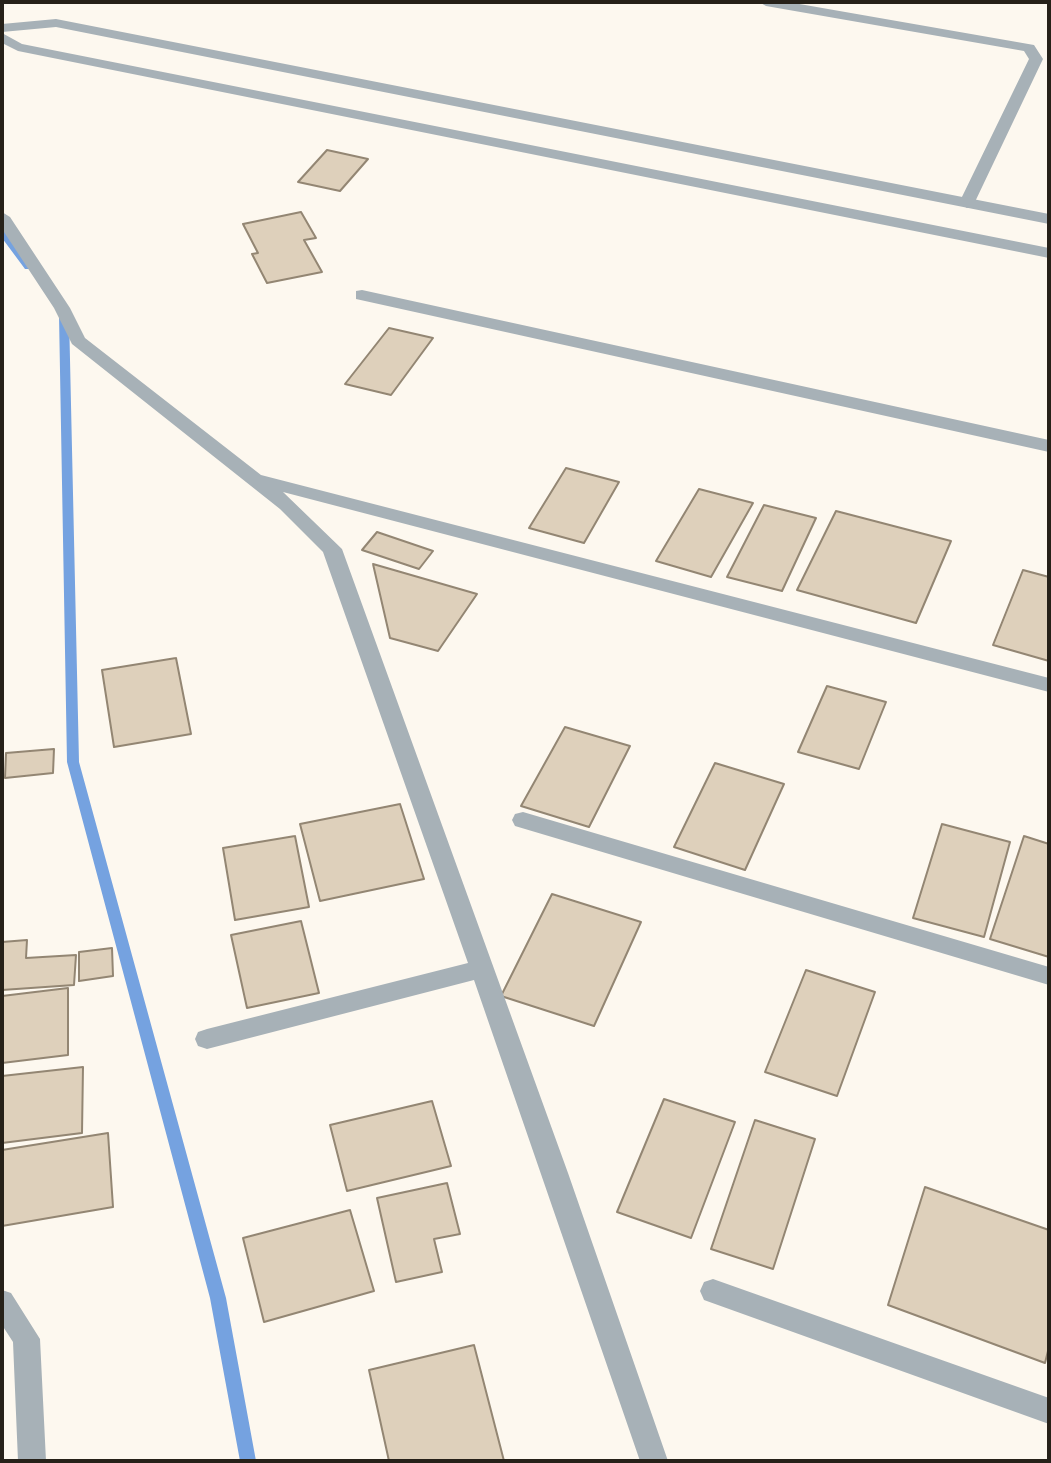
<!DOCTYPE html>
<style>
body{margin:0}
#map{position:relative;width:1051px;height:1463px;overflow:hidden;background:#fdf8ef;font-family:"Source Serif 4",serif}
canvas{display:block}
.frame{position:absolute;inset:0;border:4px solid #262119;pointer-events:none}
</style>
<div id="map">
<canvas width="1051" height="1463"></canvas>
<div class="frame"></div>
</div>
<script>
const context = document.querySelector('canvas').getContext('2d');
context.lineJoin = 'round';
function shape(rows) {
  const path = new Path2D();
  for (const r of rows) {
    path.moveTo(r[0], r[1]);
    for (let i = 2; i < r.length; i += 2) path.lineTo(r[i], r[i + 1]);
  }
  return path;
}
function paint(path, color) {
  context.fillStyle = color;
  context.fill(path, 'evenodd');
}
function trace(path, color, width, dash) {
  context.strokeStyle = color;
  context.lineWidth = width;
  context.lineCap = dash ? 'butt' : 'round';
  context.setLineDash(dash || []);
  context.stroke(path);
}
paint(shape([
 [2,229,5,230,31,265,31,269,25,269,2,238,2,229],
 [64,312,69,315,79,762,226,1298,256,1461,240,1461,210,1298,67,762,59,315,64,312]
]), '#75a2e0');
const building = shape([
 [327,150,368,159,340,191,298,182,327,150],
 [301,212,316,238,304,240,322,272,267,283,252,254,258,253,243,224,301,212],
 [389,328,433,338,391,395,345,384,389,328],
 [566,468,619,482,584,543,529,528,566,468],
 [699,489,753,503,711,577,656,561,699,489],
 [764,505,816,518,782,591,727,577,764,505],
 [836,511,951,541,916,623,797,590,836,511],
 [377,532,433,551,419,569,362,550,377,532],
 [373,564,477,594,438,651,390,638,373,564],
 [1023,570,1049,577,1049,661,993,645,1023,570],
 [176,658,191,734,114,747,102,670,176,658],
 [827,686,886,702,859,769,798,752,827,686],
 [565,727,630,746,589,827,521,806,565,727],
 [54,749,53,773,5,778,6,753,54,749],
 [715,763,784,784,745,870,674,847,715,763],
 [400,804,424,879,320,901,300,824,400,804],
 [942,824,1010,842,984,937,913,918,942,824],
 [295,836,309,907,235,920,223,848,295,836],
 [1024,836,1049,844,1049,957,990,939,1024,836],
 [552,894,641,922,594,1026,501,996,552,894],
 [301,921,319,993,247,1008,231,935,301,921],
 [27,940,26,958,76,955,74,985,2,990,2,942,27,940],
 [112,948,113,976,79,981,79,952,112,948],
 [806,970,875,992,837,1096,765,1072,806,970],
 [68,988,68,1055,2,1063,2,996,68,988],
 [83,1067,82,1133,2,1143,2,1076,83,1067],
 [664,1099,735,1122,691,1238,617,1212,664,1099],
 [432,1101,451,1166,347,1191,330,1125,432,1101],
 [755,1120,815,1139,773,1269,711,1249,755,1120],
 [108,1133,113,1207,2,1226,2,1150,108,1133],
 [447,1183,460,1234,434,1239,442,1272,396,1282,377,1198,447,1183],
 [925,1187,1049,1230,1049,1347,1045,1363,888,1305,925,1187],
 [350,1210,374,1291,264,1322,243,1238,350,1210],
 [474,1345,504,1461,389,1461,369,1370,474,1345]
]);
paint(building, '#ded0bb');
trace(building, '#938673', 2);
paint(shape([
 [759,2,788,2,1034,45,1043,59,973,206,967,208,959,203,1029,59,1024,51,766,6,759,2],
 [2,212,10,217,70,308,85,338,261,475,1049,678,1049,692,283,492,342,549,568,1173,668,1461,640,1461,474,980,207,1049,198,1046,195,1039,198,1032,207,1029,468,963,323,552,280,509,72,344,54,308,2,229,2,212],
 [362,290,1049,440,1049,452,356,299,356,291,362,290],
 [523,812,1049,967,1049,985,515,826,512,820,515,814,523,812],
 [713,1279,1049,1398,1049,1424,704,1300,700,1291,704,1282,713,1279],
 [2,1290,11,1293,40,1339,46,1461,18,1461,13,1342,2,1325,2,1290]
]), '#a7b1b7');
paint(shape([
 [56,19,1049,214,1049,224,56,27,2,32,2,24,56,19],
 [2,33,22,44,1049,248,1049,258,18,51,2,43,2,33]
]), '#a7b1b7');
</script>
